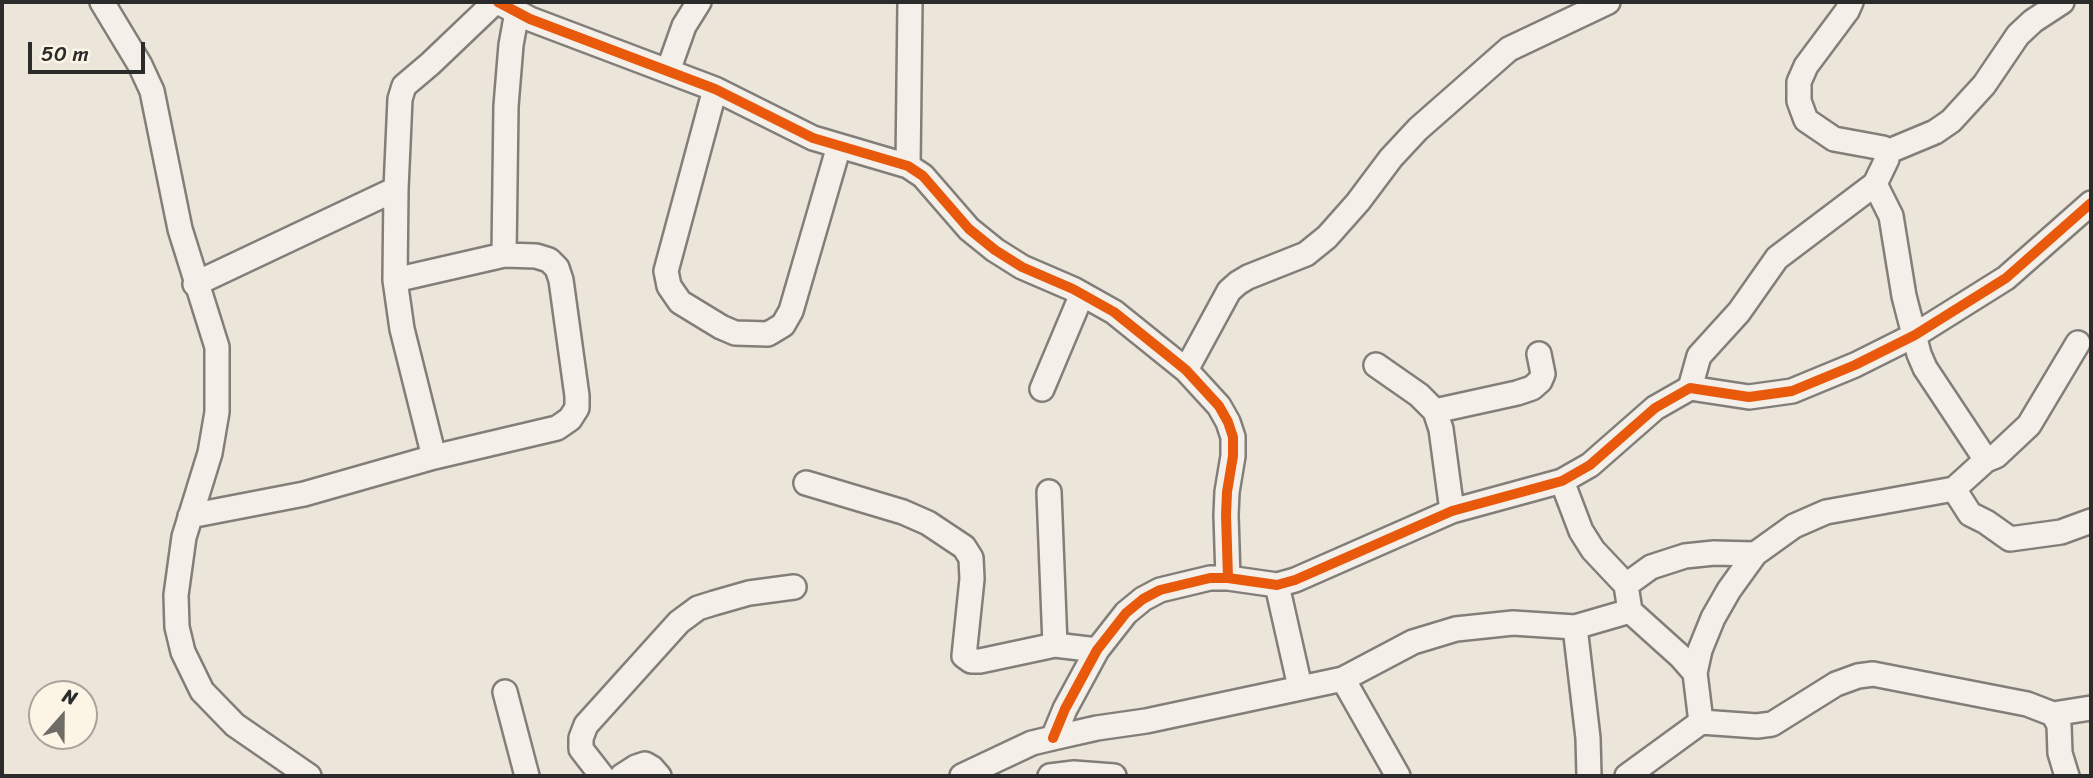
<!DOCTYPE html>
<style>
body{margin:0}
#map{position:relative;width:2093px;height:778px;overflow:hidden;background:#ece5da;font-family:Sriracha,sans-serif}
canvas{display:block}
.frame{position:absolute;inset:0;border:4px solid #2b2b2b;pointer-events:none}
.north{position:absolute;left:28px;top:680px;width:70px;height:70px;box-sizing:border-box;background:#fcf5e5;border:2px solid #a8a49b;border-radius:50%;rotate:21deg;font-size:19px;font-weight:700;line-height:28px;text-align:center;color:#2b2b2b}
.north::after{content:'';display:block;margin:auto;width:24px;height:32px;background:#6f6c68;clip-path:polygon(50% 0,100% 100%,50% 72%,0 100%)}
.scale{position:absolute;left:28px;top:42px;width:117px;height:32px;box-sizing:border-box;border:4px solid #2b2b2b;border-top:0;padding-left:9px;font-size:21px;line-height:24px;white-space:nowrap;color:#2b2b2b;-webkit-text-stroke:5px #fcf5e5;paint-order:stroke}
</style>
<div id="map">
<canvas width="2093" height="778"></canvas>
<div class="frame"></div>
<div class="north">N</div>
<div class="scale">50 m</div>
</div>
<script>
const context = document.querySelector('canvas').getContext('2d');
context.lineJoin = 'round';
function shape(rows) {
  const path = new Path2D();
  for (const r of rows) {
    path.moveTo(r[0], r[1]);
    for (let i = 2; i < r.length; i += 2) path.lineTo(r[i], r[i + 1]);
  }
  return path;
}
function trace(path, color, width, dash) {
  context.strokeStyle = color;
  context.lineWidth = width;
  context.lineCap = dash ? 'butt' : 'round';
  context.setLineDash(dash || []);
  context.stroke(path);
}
const minor = shape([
 [102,2,140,65,152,91,180,229,217,347,217,412,210,453,184,537,176,595,177,627,183,652,202,691,235,725,309,776],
 [498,2,530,19,715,89,813,138,908,166,923,176,969,229,995,250,1022,267,1073,289,1114,312,1186,370,1219,406,1228,422,1233,437,1233,456,1227,492,1226,515,1228,578],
 [668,71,684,26,699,2],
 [715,89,666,271,669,286,680,302,721,327,735,333,768,334,783,325,791,311,839,146],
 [1887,152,1935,132,1951,121,1984,85,2018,35,2033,21,2062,2],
 [908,166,910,2],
 [1875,184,1891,216,1904,296,1919,354,1925,368,1986,460],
 [504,255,506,106,511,45,517,12],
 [195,284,396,189],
 [1376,365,1419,395,1435,411,1441,429,1452,511],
 [1186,370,1229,291,1238,283,1248,277,1306,254,1327,237,1358,202,1391,158,1418,129,1509,49,1608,2],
 [1690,388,1699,356,1739,312,1777,258,1875,184,1887,159,1887,152,1883,148,1834,139,1806,120,1799,101,1799,82,1806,66,1847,11,1851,2],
 [1042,389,1082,294],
 [1435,411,1517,393,1532,388,1540,381,1543,374,1539,354],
 [434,457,402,329,395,280,396,189,400,99,404,86,430,64,495,2],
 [1562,481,1581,531,1593,550,1626,585,1630,611,1680,656,1695,673],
 [806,483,903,512,928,523,964,547,971,558,972,579,964,656,971,661,980,661,1055,645,1097,650],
 [1954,489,1970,514,1986,522,2010,539,2061,532,2091,521],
 [1049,492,1055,645],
 [190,516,304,494,434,457,557,428,570,419,577,408,577,396,561,280,557,268,549,260,536,256,504,255,395,280],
 [1277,585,1300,687],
 [1626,585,1651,567,1685,556,1714,553,1755,554],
 [1575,627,1588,738,1589,776],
 [1343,679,1398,776],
 [505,692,527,776],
 [2053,714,2091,708],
 [1701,722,1695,673,1700,650,1713,618,1729,590,1755,554,1794,526,1826,512,1954,489,1986,460,1996,456,2029,425,2078,343],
 [1053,738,1065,709,1097,650,1126,613,1143,599,1160,590,1210,578,1228,578,1277,585,1295,580,1452,511,1562,481,1590,465,1655,408,1690,388,1749,397,1792,391,1855,365,1915,335,2006,278,2091,203],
 [602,776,581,749,581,738,586,725,679,622,698,608,714,603,749,593,794,587],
 [622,776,636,767,645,764,652,768,659,776],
 [962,776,1032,743,1053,738,1097,728,1146,721,1343,679,1413,642,1456,629,1513,623,1575,627,1630,611],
 [1050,776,1074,773,1114,776],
 [1627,776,1701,722,1757,726,1772,724,1836,684,1858,676,1873,674,2027,704,2053,714,2059,725,2060,753,2067,776]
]);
trace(minor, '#827f7a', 28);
trace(minor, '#f4f0e9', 23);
trace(shape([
 [498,2,530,19,715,89,813,138,908,166,923,176,969,229,995,250,1022,267,1073,289,1114,312,1186,370,1219,406,1228,422,1233,437,1233,456,1227,492,1226,515,1228,578],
 [1053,738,1065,709,1097,650,1126,613,1143,599,1160,590,1210,578,1228,578,1277,585,1295,580,1452,511,1562,481,1590,465,1655,408,1690,388,1749,397,1792,391,1855,365,1915,335,2006,278,2091,203]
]), '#e8590c', 10);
</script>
